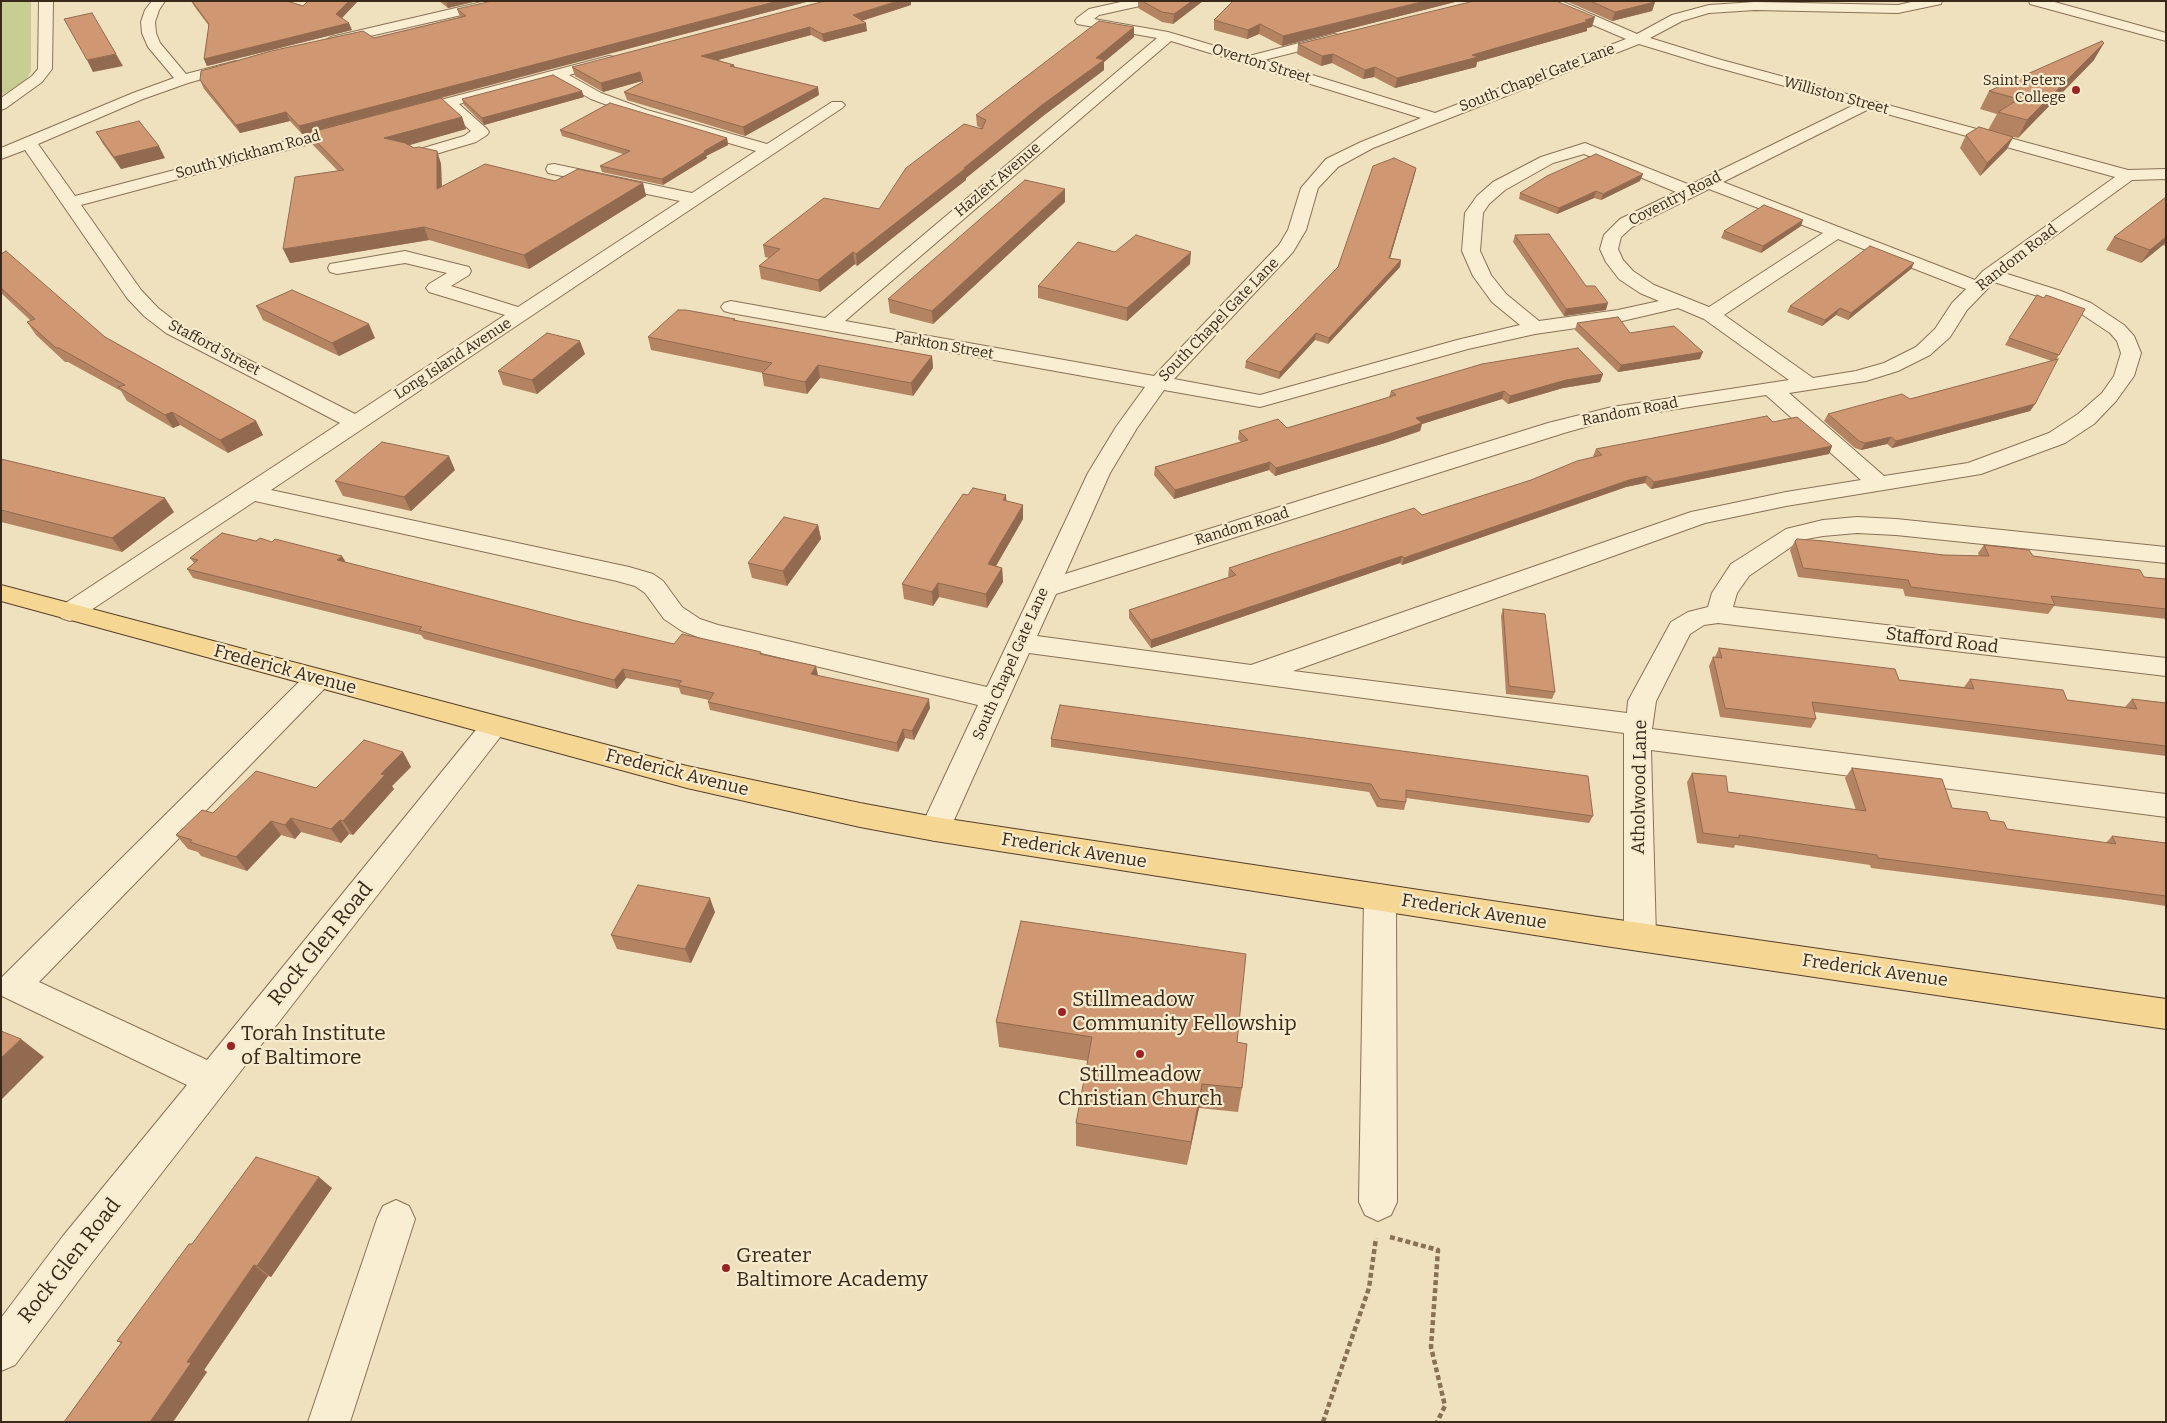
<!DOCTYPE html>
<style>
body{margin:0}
#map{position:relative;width:2167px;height:1423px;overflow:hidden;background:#f0e1be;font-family:Bitter,serif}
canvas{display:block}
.frame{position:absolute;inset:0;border:2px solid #38291b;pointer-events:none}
</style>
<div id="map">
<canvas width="2167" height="1423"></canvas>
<div class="frame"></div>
</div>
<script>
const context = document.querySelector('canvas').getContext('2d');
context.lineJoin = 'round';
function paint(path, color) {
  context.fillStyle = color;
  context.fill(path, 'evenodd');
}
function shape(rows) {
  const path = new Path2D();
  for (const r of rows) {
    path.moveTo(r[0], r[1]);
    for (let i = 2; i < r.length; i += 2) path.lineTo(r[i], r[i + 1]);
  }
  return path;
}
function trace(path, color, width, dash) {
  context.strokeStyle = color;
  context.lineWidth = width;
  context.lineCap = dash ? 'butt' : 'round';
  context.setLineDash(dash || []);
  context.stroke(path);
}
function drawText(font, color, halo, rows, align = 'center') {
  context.font = font + ' Bitter,serif';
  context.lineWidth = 4.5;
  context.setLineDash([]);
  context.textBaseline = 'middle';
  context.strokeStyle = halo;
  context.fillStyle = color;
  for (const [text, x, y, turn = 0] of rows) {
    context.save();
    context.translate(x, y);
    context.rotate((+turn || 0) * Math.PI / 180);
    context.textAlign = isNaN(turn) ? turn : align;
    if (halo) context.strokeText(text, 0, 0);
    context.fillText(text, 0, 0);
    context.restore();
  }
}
paint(shape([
 [1,1,31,1,31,71,26,80,1,96]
]), '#c8ce92');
const minor = shape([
 [39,1,53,1,52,69,42,82,6,108,1,110,1,98,32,76,38,69,39,1],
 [152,1,165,1,159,10,155,22,156,33,160,43,186,74,236,61,241,62,243,65,241,68,188,83,143,99,38,144,75,196,339,127,351,127,353,130,351,133,81,205,141,290,158,308,180,325,355,414,505,315,429,292,426,288,429,284,447,273,405,263,337,274,330,272,328,268,330,264,405,251,469,267,471,271,469,275,451,286,518,307,680,201,548,173,546,169,548,165,554,164,692,193,756,151,637,116,591,99,555,79,459,104,487,129,489,132,487,135,476,142,419,159,413,157,411,154,413,151,464,136,471,131,445,108,411,117,406,115,403,112,406,109,609,56,614,57,616,60,614,63,569,75,601,93,647,110,767,144,832,102,842,102,845,105,842,108,271,490,629,567,653,574,663,581,682,607,700,619,718,625,987,687,1088,473,1116,427,1145,387,731,313,724,311,721,307,724,303,731,301,825,318,1157,38,1077,24,1075,21,1077,18,1089,9,1125,1,1150,1,1149,4,1099,15,1094,19,1168,32,1249,56,1334,34,1339,35,1341,38,1339,41,1264,60,1435,113,1626,39,1544,4,1543,1,1561,1,1637,34,1672,15,1709,5,1755,2,1898,5,1916,1,1942,1,1941,4,1898,13,1755,10,1709,13,1682,21,1650,38,1718,59,2128,170,2166,169,2166,179,2132,180,2004,273,2061,291,2091,303,2124,325,2134,336,2141,353,2134,376,2116,401,2094,424,2065,443,1981,474,1786,506,1705,523,1293,671,1627,713,1628,701,1671,622,1688,612,1708,607,1712,593,1731,564,1786,529,1823,520,1857,517,1896,519,2166,547,2166,563,1896,535,1857,533,1823,536,1801,540,1749,576,1737,593,1733,607,2166,658,2166,676,1718,623,1704,625,1690,634,1656,701,1652,729,2166,794,2166,817,1651,750,1656,937,1651,947,1640,951,1629,947,1624,937,1624,733,1029,653,950,829,946,837,935,841,924,837,920,829,978,705,703,639,682,631,664,619,645,593,635,586,617,581,255,501,79,618,70,621,61,618,57,612,61,606,340,423,166,333,144,316,127,298,25,150,1,159,1,148,133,93,174,78,148,47,142,33,141,22,145,10,152,1],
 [1171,41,1421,118,1361,142,1326,159,1301,188,1288,230,1279,245,1154,376,845,321,1171,41],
 [1639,44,1708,65,1854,105,1690,185,1585,143,1541,157,1493,182,1477,196,1465,213,1462,251,1473,276,1492,302,1520,325,1457,340,1260,395,1174,379,1293,252,1306,230,1318,188,1338,167,1373,148,1639,44],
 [1869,109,2115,177,1983,271,1975,280,1723,182,1869,109],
 [1584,154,1676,192,1620,219,1604,235,1600,249,1606,262,1619,279,1640,293,1659,301,1618,310,1539,321,1506,294,1491,275,1480,251,1483,213,1489,204,1505,190,1553,163,1584,154],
 [1709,189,1823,233,1709,307,1654,285,1633,271,1623,260,1618,249,1621,237,1632,227,1709,189],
 [1838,239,1966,289,1952,303,1935,329,1916,347,1884,363,1856,371,1813,378,1724,315,1838,239],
 [1994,282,2047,299,2077,311,2110,333,2117,341,2121,353,2114,376,2102,393,2078,414,2049,433,1968,463,1884,476,1789,393,1866,381,1898,371,1930,355,1950,337,1967,310,1994,282],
 [1678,308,1704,319,1789,380,1612,407,1548,423,1065,574,1110,473,1137,428,1164,390,1260,407,1468,349,1535,334,1618,322,1678,308],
 [1766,395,1861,480,1786,492,1691,512,1251,665,1037,636,1056,594,1564,433,1613,419,1766,395],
 [486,1,511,1,505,5,331,45,324,41,331,37,486,1],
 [2029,1,2051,1,2166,33,2166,41,2030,4,2029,1],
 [318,669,327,672,331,679,327,686,39,982,207,1060,484,720,494,717,504,720,508,727,91,1264,15,1365,1,1371,1,1318,63,1236,187,1085,2,996,1,978,309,672,318,669],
 [1380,884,1391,888,1396,897,1397,1202,1391,1215,1378,1221,1365,1215,1359,1202,1364,897,1369,888,1380,884],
 [396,1200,409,1206,415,1219,350,1422,308,1422,377,1219,383,1206,396,1200]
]);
const major = shape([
 [1,585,687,766,860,803,935,817,1605,918,2166,999,2166,1029,1605,946,935,841,860,827,687,788,1,601,1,585]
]);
trace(minor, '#897156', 2);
trace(major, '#563f2b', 2);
trace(shape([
 [1390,1237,1438,1250,1431,1347,1445,1406,1437,1422],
 [1323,1422,1369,1288,1376,1238]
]), '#897156', 4.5, [5, 3]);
paint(minor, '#faeed2');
paint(major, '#f6d693');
paint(shape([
 [191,1,287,1,303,6,308,1,358,1,342,18,352,30,207,66,204,59,209,26,194,6],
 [439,1,477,1,448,8],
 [810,1,396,110,462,117,466,129,408,145,414,148,437,151,441,164,442,187,555,181,643,183,646,196,529,269,429,240,290,263,338,171,313,145,308,133,302,134,290,121,240,133,204,89,200,80,460,17,457,9],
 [1138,1,1203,1,1173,24,1162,22,1138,8],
 [1459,1,1282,46,1259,34,1247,39,1214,30,1214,20],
 [1566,1,1655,2,1652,11,1612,21],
 [911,5,862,21,867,31,824,42,811,35,718,60,734,65,735,67,819,95,745,136,627,100,624,92,642,82,642,81,603,92,575,76,572,67],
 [1134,27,1134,37,1104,62,1104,70,1043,116,966,178,966,180,857,266,855,264,820,292,761,279,759,266,769,258,765,257,763,245,879,209,981,128,977,126,976,115],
 [1592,27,1587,28,1587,31,1477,62,1476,67,1395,88,1374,77,1363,79,1332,63,1321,66,1297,54,1298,44],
 [2094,60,2018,138,2013,137,2007,149,1980,176,1960,148,1966,135,1988,130,1997,114,1980,109,1989,91],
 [584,97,484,125,464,105,462,99],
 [560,130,727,138,728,145,706,156,707,158,663,185,602,172,600,166,623,154,562,136],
 [96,132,165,158,121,169,103,144],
 [1416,168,1390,258,1401,260,1400,267,1328,344,1315,340,1279,379,1245,368,1246,361,1338,267],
 [1640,181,1601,200,1594,198,1557,214,1519,199,1520,193],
 [2166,197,2166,246,2163,245,2141,263,2106,250,2114,237],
 [1065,202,933,324,890,313,888,299],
 [1801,226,1761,253,1721,238,1724,231],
 [1515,235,1606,310,1564,316,1513,242],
 [1,254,105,337,256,421,263,435,228,453,180,425,173,428,127,401,121,391,68,362,65,362,36,335,27,322,31,321,1,293],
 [1914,263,1911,269,1848,320,1836,315,1822,326,1787,312,1790,306],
 [1190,264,1127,321,1038,298,1038,286],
 [256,306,375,338,339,356,263,320],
 [2085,309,2056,360,2035,404,2030,411,1892,448,1887,444,1861,450,1855,448,1824,421,1828,414,1910,399,2052,361,2005,345,2009,338],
 [735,319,735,321,932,356,933,368,913,396,820,378,807,394,764,386,762,373,763,373,651,350,648,337],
 [1577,323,1630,333,1700,359,1618,372,1575,330],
 [585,354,537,394,503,385,498,371],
 [1603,374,1600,382,1563,388,1508,404,1502,399,1422,424,1420,431,1385,443,1275,476,1269,470,1174,499,1154,475,1155,467,1241,442,1238,439,1239,431,1287,428,1389,397,1391,391],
 [1773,422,1832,446,1829,454,1651,489,1645,483,1626,487,1411,562,1402,565,1400,563,1151,648,1129,618,1129,610,1229,577,1228,576,1229,568,1422,515,1531,480,1594,457,1593,456,1596,449],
 [1,459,174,512,122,552,1,522],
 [455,470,411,511,343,496,335,481],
 [1006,501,1023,505,1023,519,996,566,1002,568,1003,582,987,608,939,597,933,606,904,599,902,584],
 [818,525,821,539,787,586,752,578,748,563],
 [1795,541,1944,555,1979,556,1978,553,1984,545,2033,556,2144,577,2166,579,2166,619,2054,606,2048,614,1905,596,1903,589,1798,577,1790,550],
 [190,558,346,563,576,621,674,644,762,655,818,675,817,676,930,708,914,740,905,738,898,752,710,710,708,702,709,700,681,694,679,688,626,678,617,689,424,639,421,635,193,578,187,569,194,563],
 [1503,609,1555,692,1552,699,1506,694,1501,616],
 [1719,648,1899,680,1964,687,1970,679,2067,700,2125,707,2132,699,2166,703,2166,756,1814,712,1816,719,1811,728,1720,717,1709,666,1713,657,1715,657],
 [1060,705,1593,816,1589,823,1406,798,1406,802,1404,810,1377,807,1369,792,1051,747,1051,739],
 [403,752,411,767,392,786,394,789,353,835,349,834,341,843,301,832,295,839,281,835,247,871,201,856,198,852,188,849,176,835,213,813,316,788],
 [1852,768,1952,808,1990,820,2007,829,2106,843,2112,836,2166,843,2166,906,2125,900,1871,868,1870,865,1735,845,1734,848,1697,843,1687,782,1692,773,1728,792,1856,810,1845,778],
 [715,912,691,963,617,949,611,935],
 [996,1022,1237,1042,1242,1088,1238,1112,1199,1108,1187,1165,1076,1146,1076,1123,1088,1061,999,1047],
 [332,1188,271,1277,268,1276,204,1370,207,1372,173,1422,64,1422,121,1343,117,1341,192,1244]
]), '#b38362');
paint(shape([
 [349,1,358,1,339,21,336,14],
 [446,1,477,1,448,8],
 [778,1,810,1,302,134,299,126],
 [898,1,911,1,911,5,854,23,853,15],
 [1192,1,1203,1,1173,24,1174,14],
 [1425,1,1459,1,1282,46,1283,36],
 [1655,2,1652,11,1612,21,1615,12],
 [1595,17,1592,27,1587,28,1587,31,1477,62,1476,67,1395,88,1397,78],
 [349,23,352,30,207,66,204,59],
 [866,23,867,31,824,42,822,34],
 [1260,24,1259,34,1247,39,1248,30],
 [810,27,811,35,703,64,701,56],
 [1134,27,1134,37,1104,62,1104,70,1043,116,966,178,966,180,857,266,856,254,964,168],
 [2104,43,2094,60,2018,138,2027,120],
 [116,54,123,66,93,72,87,60],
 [1333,54,1332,63,1321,66,1322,56],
 [1375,67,1374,77,1363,79,1365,70],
 [640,72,642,81,603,92,601,83],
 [818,87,819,95,745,136,743,127],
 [582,91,584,97,484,125,482,118],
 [286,112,290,121,240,133,236,125],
 [462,117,466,129,389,151,384,138],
 [2013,137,2007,149,1980,176,1987,163],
 [727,138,728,145,706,156,707,158,663,185,662,179,704,151],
 [159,146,165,158,121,169,114,157],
 [437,151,441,164,442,202,437,189],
 [1416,168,1415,174,1388,265,1389,258],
 [1643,174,1640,181,1601,200,1603,194],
 [643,183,646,196,529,269,524,255],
 [1065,189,1065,202,933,324,932,311],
 [1596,191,1594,198,1557,214,1559,208],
 [1803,220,1801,226,1761,253,1763,246],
 [424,227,429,240,290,263,283,249],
 [2166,237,2166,241,2163,245,2141,263,2150,250],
 [853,252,855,264,820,292,818,280],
 [1191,252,1190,264,1127,321,1127,308],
 [1401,260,1400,267,1328,344,1329,338],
 [1914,263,1911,269,1848,320,1851,313],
 [1608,303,1606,310,1564,316,1566,309],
 [1840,308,1836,315,1822,326,1825,320],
 [369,324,375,338,339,356,332,343],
 [1316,333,1315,340,1279,379,1280,372],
 [580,341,585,354,537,394,532,380],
 [1703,352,1700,359,1618,372,1621,365],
 [932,356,933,368,913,396,911,383],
 [818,365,820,378,807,394,805,382],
 [1603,374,1600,382,1563,388,1508,404,1510,396,1566,380],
 [1504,391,1502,399,1422,424,1420,431,1385,443,1275,476,1276,468,1416,418],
 [2035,404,2030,411,1892,448,1896,441],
 [172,412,180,425,173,428,165,415],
 [256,421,263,435,228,453,220,440],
 [1891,437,1887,444,1861,450,1865,443],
 [1832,446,1829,454,1651,489,1654,482],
 [449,456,455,470,411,511,404,497],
 [1270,462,1269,470,1174,499,1175,490],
 [1647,476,1645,483,1626,487,1402,565,1404,558,1629,480],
 [1006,495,1007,509,1003,500],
 [165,498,174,512,122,552,112,538],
 [1023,505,1023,519,989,578,988,564],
 [818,525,821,539,787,586,783,571],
 [342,556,347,564,337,560],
 [1402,556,1400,563,1151,648,1151,640],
 [1002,568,1003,582,987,608,986,594],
 [938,583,939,597,933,606,932,592],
 [816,666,818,675,813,683,811,674],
 [623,669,626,678,617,689,614,680],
 [929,699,930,708,914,740,912,731],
 [903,729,905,738,898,752,897,743],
 [403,752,411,767,392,786,394,789,353,835,343,821,381,774],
 [291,818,301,832,295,839,285,825],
 [340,820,349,834,341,843,331,829],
 [271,821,281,835,247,871,236,857],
 [710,898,715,912,691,963,685,949],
 [21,1039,44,1057,1,1100,1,1058],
 [1202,1084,1199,1108,1187,1165,1191,1142],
 [319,1177,332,1188,271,1277,257,1266],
 [254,1265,268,1276,204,1370,207,1372,173,1422,150,1422,187,1362]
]), '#926a50');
const building = shape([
 [192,1,287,1,303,6,308,1,349,1,336,14,349,23,204,59,209,24,192,1],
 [492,1,778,1,299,126,286,112,236,125,200,80,201,71,271,51,363,31,374,38,466,16,457,9,492,1],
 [825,1,898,1,853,15,866,23,822,34,810,27,701,56,734,65,730,66,818,87,743,127,624,92,643,82,640,72,601,83,572,67,825,1],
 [1142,1,1192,1,1174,14,1162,12,1142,1],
 [1233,1,1425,1,1283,36,1260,24,1248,30,1214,20,1233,1],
 [1474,1,1556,1,1595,17,1585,20,1589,21,1472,55,1478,57,1397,78,1375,67,1365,70,1333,54,1322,56,1298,44,1474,1],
 [1590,1,1654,1,1655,2,1615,12,1590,1],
 [92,13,116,54,87,60,64,19,92,13],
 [1099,21,1134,27,1096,58,1104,60,1042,105,964,168,966,168,856,254,853,252,818,280,759,266,780,249,763,245,824,198,879,209,906,168,964,124,982,129,986,120,976,115,1099,21],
 [2102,41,2104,43,2027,120,1998,112,2019,99,1989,91,2102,41],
 [553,75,582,91,482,118,462,99,553,75],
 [441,98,462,117,384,138,405,143,414,148,419,147,437,151,437,189,485,164,555,181,578,169,643,183,524,255,424,227,283,249,295,177,344,170,308,133,441,98],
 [610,103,727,138,704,151,705,152,662,179,600,166,630,151,560,130,610,103],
 [139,121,159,146,114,157,96,132,139,121],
 [1979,127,2013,137,1987,163,1966,135,1979,127],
 [1596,154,1643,174,1603,194,1596,191,1559,208,1520,193,1547,176,1596,154],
 [1394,158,1416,168,1389,258,1401,260,1329,338,1316,333,1280,372,1246,361,1338,267,1373,166,1394,158],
 [1025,180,1065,189,932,311,888,299,1025,180],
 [2166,197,2166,237,2150,250,2114,237,2166,197],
 [1764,205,1803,220,1763,246,1724,231,1764,205],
 [1549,234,1586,286,1595,286,1608,303,1566,309,1515,235,1549,234],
 [1136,235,1191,252,1127,308,1038,286,1078,242,1115,252,1136,235],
 [1870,246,1914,263,1851,313,1840,308,1825,320,1790,306,1870,246],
 [6,251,105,337,256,421,220,440,172,412,165,415,118,387,125,385,59,348,56,348,27,322,35,319,1,288,1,254,6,251],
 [292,290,369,324,332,343,256,306,292,290],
 [2037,295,2044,298,2046,295,2085,309,2059,355,2009,338,2037,295],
 [678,310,686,310,735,319,733,320,932,356,911,383,818,365,805,382,762,373,772,363,648,337,678,310],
 [1618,317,1630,333,1674,326,1703,352,1621,365,1577,323,1618,317],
 [547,333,580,341,532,380,498,371,547,333],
 [1578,348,1603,374,1566,380,1510,396,1504,391,1416,418,1422,423,1386,435,1276,468,1270,462,1175,490,1155,467,1248,440,1239,431,1278,419,1287,428,1396,395,1391,391,1482,364,1578,348],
 [2058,359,2035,404,1896,441,1891,437,1865,443,1859,441,1828,414,1902,394,1910,399,2058,359],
 [1767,416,1773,422,1797,417,1832,446,1654,482,1647,476,1629,480,1412,555,1404,558,1402,556,1151,640,1129,610,1236,575,1229,568,1271,554,1414,508,1422,515,1531,480,1577,461,1602,455,1596,449,1767,416],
 [382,442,449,456,404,497,335,481,382,442],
 [1,459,165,498,112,538,1,510,1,459],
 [973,488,1006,495,1003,500,1023,505,988,564,1002,568,986,594,938,583,932,592,902,584,963,494,968,495,973,488],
 [784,517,818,525,783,571,748,563,784,517],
 [222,533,256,541,260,538,272,542,275,539,342,556,337,560,576,621,674,644,682,634,761,652,760,654,816,666,811,674,929,699,912,731,903,729,897,743,708,702,714,693,678,685,682,681,623,669,614,680,419,630,422,627,187,569,198,560,190,558,222,533],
 [1797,539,1824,541,1944,555,1989,556,1984,545,2029,550,2033,556,2140,570,2144,577,2166,579,2166,609,2051,596,2055,605,1911,587,1908,580,1803,568,1795,541,1797,539],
 [1503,609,1545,614,1555,692,1509,686,1503,609],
 [1719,648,1895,669,1899,680,1974,689,1970,679,2063,690,2067,700,2137,709,2132,699,2166,703,2166,746,1812,702,1816,719,1725,708,1713,657,1722,658,1719,648],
 [1060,705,1588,776,1593,816,1406,790,1406,802,1380,799,1371,784,1051,739,1060,705],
 [364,740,403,752,381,774,385,775,343,821,340,820,331,829,291,818,285,825,271,821,236,857,190,842,192,840,176,835,202,810,213,813,256,771,316,788,364,740],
 [1852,768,1942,779,1952,808,1987,812,1990,820,2004,822,2007,829,2116,844,2112,836,2166,843,2166,896,1878,858,1877,855,1739,835,1739,838,1703,833,1692,773,1726,776,1728,792,1866,811,1852,768],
 [638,885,710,898,685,949,611,935,638,885],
 [1021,921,1246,954,1237,1042,1247,1044,1242,1088,1202,1084,1191,1142,1076,1123,1092,1037,996,1022,1021,921],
 [1,1031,21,1039,1,1058,1,1031],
 [256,1157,319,1177,257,1266,254,1265,187,1362,191,1363,150,1422,64,1422,122,1342,117,1341,189,1244,192,1244,256,1157]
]);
paint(building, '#d09872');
trace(building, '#926a50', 1);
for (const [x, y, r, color] of [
 [2076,90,5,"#9b2325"],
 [1062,1012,5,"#9b2325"],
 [231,1046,5,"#9b2325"],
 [1140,1054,5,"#9b2325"],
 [726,1268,5,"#9b2325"]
]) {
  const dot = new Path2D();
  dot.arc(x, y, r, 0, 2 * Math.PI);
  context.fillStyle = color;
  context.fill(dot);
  trace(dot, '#f7ebce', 2);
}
drawText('15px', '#38291b', '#f7ebce', [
 ["Overton Street",1261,64,17],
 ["South Chapel Gate Lane",1537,78,-21],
 ["Williston Street",1836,96,15],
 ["South Wickham Road",248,155,-15],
 ["Hazlett Avenue",998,180,-40],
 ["Coventry Road",1675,199,-27],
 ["Random Road",2017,258,-38],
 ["South Chapel Gate Lane",1219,320,-46],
 ["Parkton Street",944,346,10],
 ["Stafford Street",214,348,28],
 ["Long Island Avenue",453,359,-33],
 ["Random Road",1630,412,-11],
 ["Random Road",1242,527,-17],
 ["South Chapel Gate Lane",1011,664,-66]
]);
drawText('15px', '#38291b', '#f7ebce', [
 ["Saint Peters",2066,81],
 ["College",2066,98]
], 'right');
drawText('18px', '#38291b', '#f7ebce', [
 ["Stafford Road",1942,641,7],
 ["Frederick Avenue",285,670,15],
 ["Frederick Avenue",677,773,14],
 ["Atholwood Lane",1640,787,-89],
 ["Frederick Avenue",1074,851,9],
 ["Frederick Avenue",1474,912,9],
 ["Frederick Avenue",1875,971,8]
]);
drawText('21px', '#38291b', '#f7ebce', [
 ["Rock Glen Road",321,944,-51],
 ["Rock Glen Road",70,1261,-52]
]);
drawText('21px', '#38291b', '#f7ebce', [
 ["Stillmeadow",1072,1000],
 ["Community Fellowship",1072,1024],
 ["Torah Institute",241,1034],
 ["of Baltimore",241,1058],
 ["Stillmeadow",1140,1075,"center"],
 ["Christian Church",1140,1099,"center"],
 ["Greater",736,1256],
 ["Baltimore Academy",736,1280]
], 'left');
</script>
